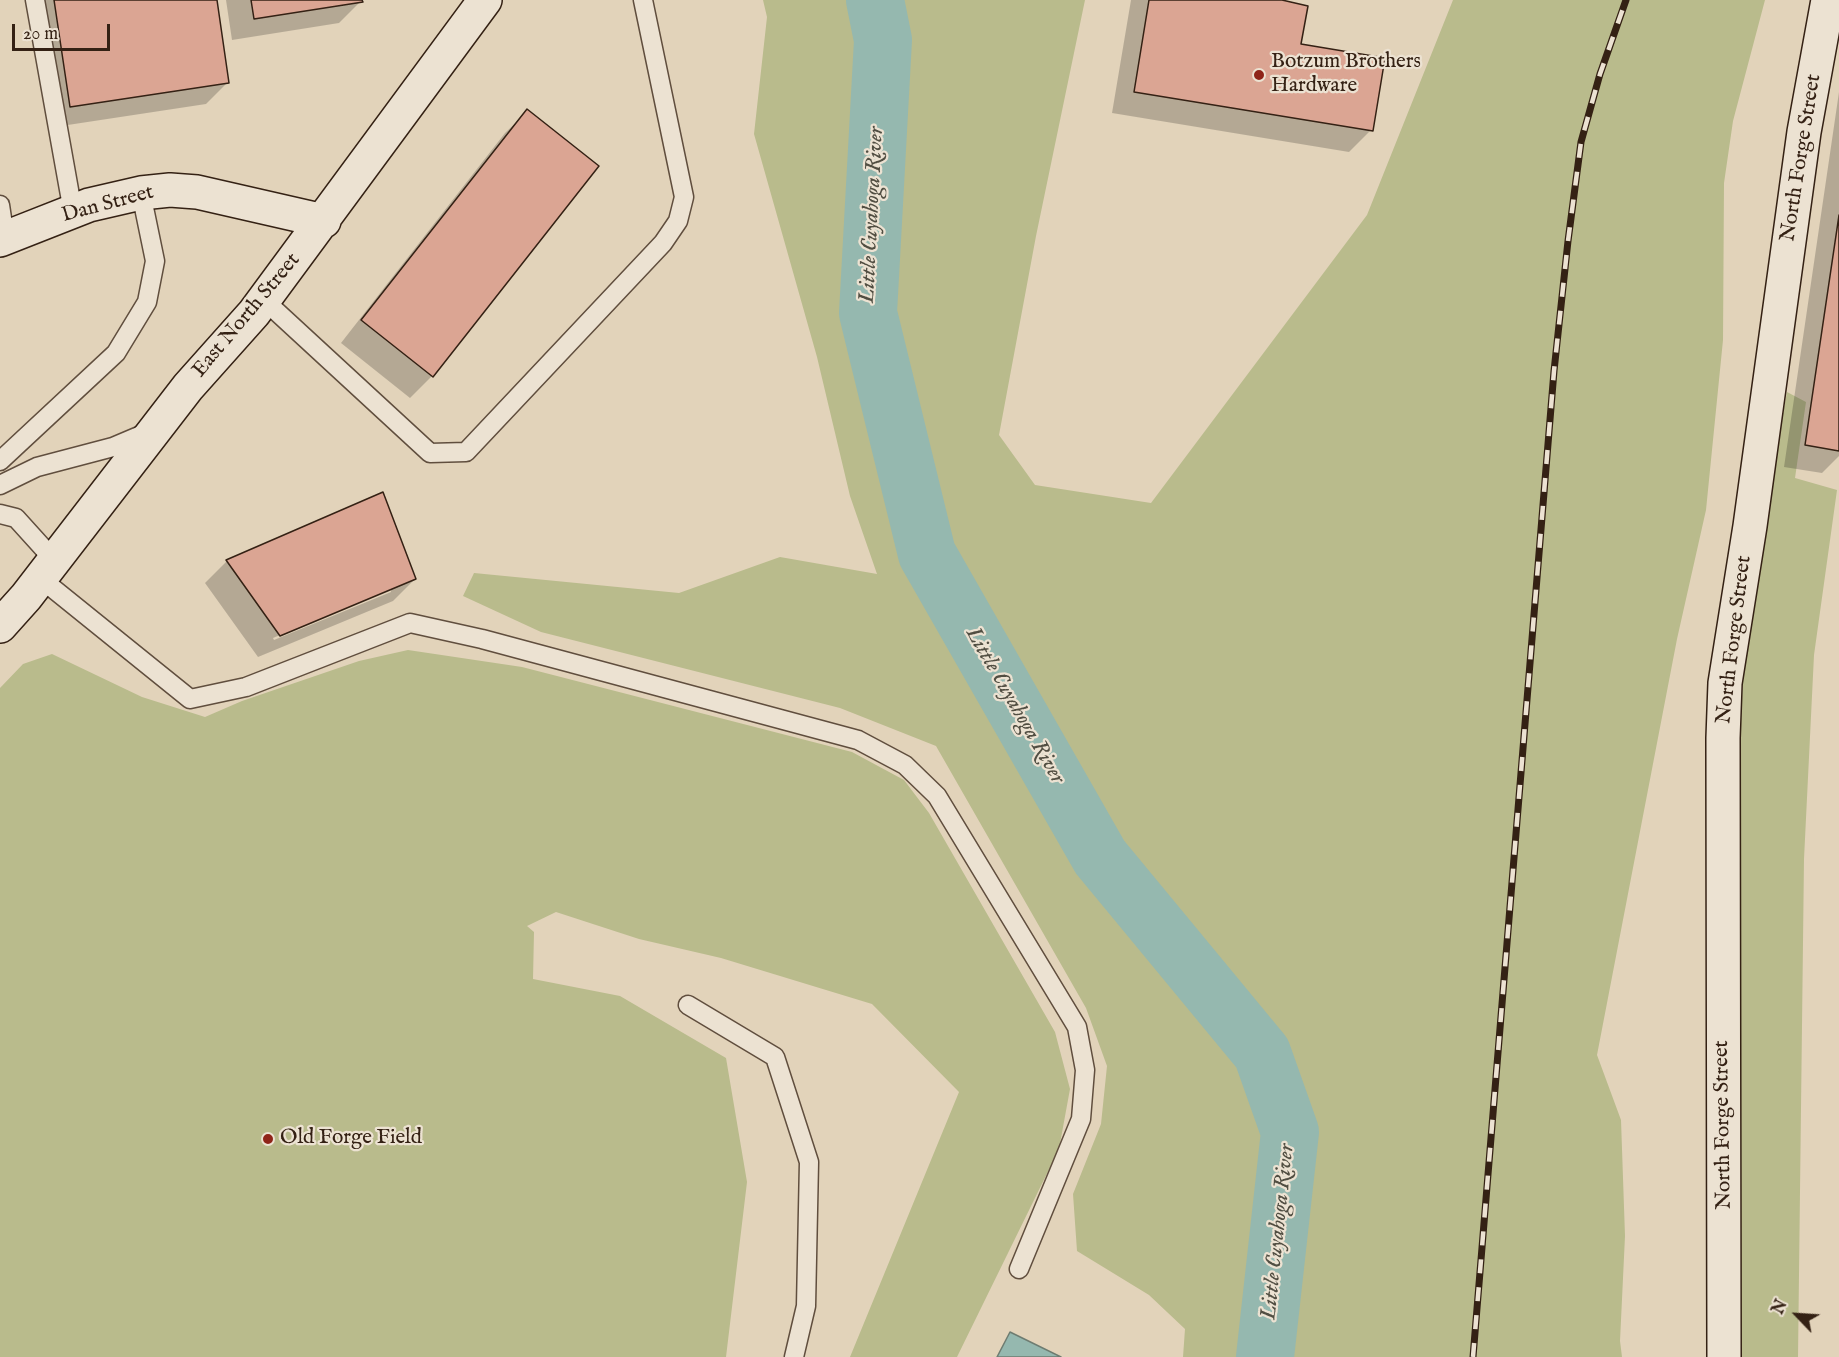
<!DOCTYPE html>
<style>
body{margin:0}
#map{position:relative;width:1839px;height:1357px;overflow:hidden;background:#e2d3ba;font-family:"IM FELL English",serif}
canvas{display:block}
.north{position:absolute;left:1767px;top:1285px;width:60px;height:60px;-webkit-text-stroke:4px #ece2d2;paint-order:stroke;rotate:295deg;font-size:16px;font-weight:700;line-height:24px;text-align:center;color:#342114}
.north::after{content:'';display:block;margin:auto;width:21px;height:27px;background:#342114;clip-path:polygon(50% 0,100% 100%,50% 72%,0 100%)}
.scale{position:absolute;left:12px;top:24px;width:98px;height:27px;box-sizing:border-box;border:3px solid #342114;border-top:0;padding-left:8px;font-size:18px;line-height:21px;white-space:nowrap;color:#342114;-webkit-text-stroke:4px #ece2d2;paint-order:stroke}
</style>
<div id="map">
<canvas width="1839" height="1357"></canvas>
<div class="north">N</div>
<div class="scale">20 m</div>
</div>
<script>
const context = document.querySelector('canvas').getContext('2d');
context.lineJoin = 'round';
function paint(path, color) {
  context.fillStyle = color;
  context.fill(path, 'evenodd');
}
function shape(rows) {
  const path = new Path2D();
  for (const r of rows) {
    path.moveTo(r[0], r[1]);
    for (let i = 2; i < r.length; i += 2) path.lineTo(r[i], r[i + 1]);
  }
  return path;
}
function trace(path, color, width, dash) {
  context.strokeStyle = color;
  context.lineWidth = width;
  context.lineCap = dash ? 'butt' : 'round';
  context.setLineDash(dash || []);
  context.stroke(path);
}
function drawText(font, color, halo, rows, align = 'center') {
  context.font = font + ' "IM FELL English",serif';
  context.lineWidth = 4.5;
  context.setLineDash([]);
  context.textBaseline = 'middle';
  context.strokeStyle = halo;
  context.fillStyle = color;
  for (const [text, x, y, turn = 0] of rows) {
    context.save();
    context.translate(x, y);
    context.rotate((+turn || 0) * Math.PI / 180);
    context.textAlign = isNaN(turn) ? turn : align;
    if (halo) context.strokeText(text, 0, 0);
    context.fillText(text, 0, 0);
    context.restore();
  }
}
paint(shape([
 [763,0,1085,0,1036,236,999,435,1035,485,1151,503,1367,215,1453,0,1765,0,1733,121,1724,183,1723,340,1706,510,1677,639,1597,1055,1621,1120,1625,1236,1620,1341,1622,1357,1183,1357,1185,1329,1149,1295,1077,1251,1073,1194,1101,1124,1107,1066,1086,1008,936,746,840,708,541,632,463,596,474,573,679,593,780,557,877,574,850,496,817,357,754,134,767,17],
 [1787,392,1806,402,1795,478,1837,490,1814,655,1804,859,1798,1357,1733,1357,1734,855,1743,679,1741,636],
 [408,650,522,667,852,752,904,780,929,813,1055,1032,1070,1089,1059,1149,957,1357,850,1357,959,1092,872,1004,721,958,639,939,556,912,527,926,534,932,533,979,620,996,726,1058,747,1182,726,1357,0,1357,0,688,23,664,52,654,142,697,205,717,242,701,359,661]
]), '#b9bb8c');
const water = shape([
 [1010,1332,1061,1357,997,1357,1010,1332]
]);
paint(water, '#95b8af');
trace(water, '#6e7c71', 1.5);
paint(shape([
 [29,0,215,0,228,82,206,104,48,128],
 [226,0,361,0,361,1,339,23,232,40],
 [1131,0,1281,0,1300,45,1371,130,1349,152,1112,113],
 [1839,92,1839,456,1822,473,1784,467],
 [528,111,432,376,410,398,341,343,505,133],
 [227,561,415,579,393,601,258,657,205,583],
 [391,588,391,592,274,640,273,638]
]), '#0003');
trace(shape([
 [875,0,883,40,868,313,927,554,1100,857,1262,1053,1290,1132,1265,1357]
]), '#95b8af', 58);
const building = shape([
 [54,0,217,0,229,83,70,107,54,0],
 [251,0,362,0,363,2,254,19,251,0],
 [1149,0,1282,0,1308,6,1301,44,1385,58,1373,131,1134,92,1149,0],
 [527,109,599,166,433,377,361,320,527,109],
 [1839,215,1839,451,1805,445,1839,215],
 [383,492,416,579,280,636,226,560,383,492]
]);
paint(building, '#dba593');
trace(building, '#342114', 1.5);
const lane = shape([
 [35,0,73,212],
 [0,205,5,238],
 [264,300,430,453,466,452,663,243,678,221,684,197,643,0],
 [0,461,116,353,147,302,155,261,141,193],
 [0,485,37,467,113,447,146,433],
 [0,514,16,518,54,560],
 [40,578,190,699,246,687,410,623,482,639,858,740,905,765,937,796,1077,1027,1085,1070,1081,1119,1019,1269],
 [688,1005,775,1057,809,1162,806,1306,794,1357]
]);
const secondary = shape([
 [0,240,89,205,141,193,170,190,197,192,324,221],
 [0,626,26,597,188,387,254,313,485,0],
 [1724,1357,1723,738,1725,683,1750,526,1804,132,1828,0]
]);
trace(lane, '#604e3e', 21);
trace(secondary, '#342114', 36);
trace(lane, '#ece2d2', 18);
trace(secondary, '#ece2d2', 33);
const rail = shape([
 [1473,1357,1554,371,1568,241,1581,142,1600,74,1626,0]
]);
trace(rail, '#342114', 7);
trace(rail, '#ece2d2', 4.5, [14]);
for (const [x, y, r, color] of [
 [1259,75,6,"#8f2418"],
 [268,1139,6,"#8f2418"]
]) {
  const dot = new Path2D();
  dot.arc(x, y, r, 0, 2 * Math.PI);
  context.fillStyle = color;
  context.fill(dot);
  trace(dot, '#ece2d2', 2);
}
drawText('21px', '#342114', '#ece2d2', [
 ["Botzum Brothers",1271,63],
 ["Hardware",1271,87],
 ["Old Forge Field",280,1139]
], 'left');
drawText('21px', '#342114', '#ece2d2', [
 ["North Forge Street",1802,158,-81],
 ["Dan Street",108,205,-15],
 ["East North Street",247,316,-50],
 ["North Forge Street",1735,640,-83],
 ["North Forge Street",1724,1125,-91]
]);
drawText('italic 22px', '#514e42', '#ece2d2', [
 ["Little Cuyahoga River",873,215,-87],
 ["Little Cuyahoga River",1014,706,60],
 ["Little Cuyahoga River",1279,1232,-84]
]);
</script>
